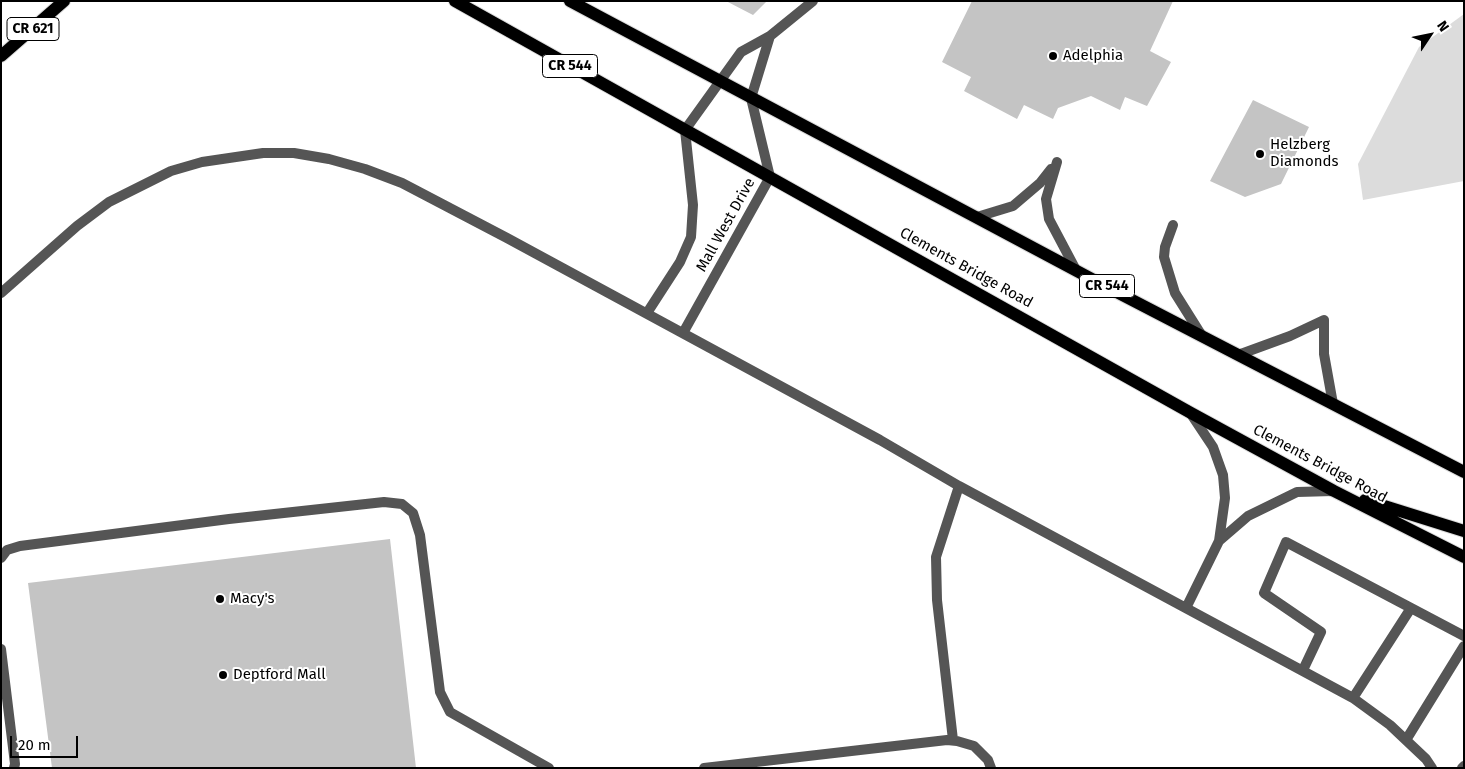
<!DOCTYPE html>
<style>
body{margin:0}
#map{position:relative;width:1465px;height:769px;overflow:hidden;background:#fff;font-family:"Fira Sans",sans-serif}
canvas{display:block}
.frame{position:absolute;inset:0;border:2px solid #000;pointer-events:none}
.north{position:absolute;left:1405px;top:10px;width:50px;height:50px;-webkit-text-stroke:4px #fff;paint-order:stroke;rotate:56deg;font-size:14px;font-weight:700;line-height:20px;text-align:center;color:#000}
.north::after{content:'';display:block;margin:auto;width:18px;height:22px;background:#000;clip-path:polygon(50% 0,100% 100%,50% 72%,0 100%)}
.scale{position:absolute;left:10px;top:736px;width:68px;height:22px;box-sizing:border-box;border:2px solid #000;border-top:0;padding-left:6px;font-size:15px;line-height:18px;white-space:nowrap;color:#000;-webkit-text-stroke:4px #fff;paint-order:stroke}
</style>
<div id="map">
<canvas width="1465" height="769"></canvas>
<div class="frame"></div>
<div class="north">N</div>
<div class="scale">20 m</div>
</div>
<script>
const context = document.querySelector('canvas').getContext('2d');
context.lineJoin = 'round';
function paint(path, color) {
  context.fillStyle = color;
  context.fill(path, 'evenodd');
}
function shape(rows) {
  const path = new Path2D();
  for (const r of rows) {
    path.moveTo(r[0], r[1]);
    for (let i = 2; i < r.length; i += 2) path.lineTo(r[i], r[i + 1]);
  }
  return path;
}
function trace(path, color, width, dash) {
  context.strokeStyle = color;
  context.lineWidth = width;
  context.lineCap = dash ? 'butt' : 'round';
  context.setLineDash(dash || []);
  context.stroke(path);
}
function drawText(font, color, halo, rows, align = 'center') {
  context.font = font + ' "Fira Sans",sans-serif';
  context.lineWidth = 4;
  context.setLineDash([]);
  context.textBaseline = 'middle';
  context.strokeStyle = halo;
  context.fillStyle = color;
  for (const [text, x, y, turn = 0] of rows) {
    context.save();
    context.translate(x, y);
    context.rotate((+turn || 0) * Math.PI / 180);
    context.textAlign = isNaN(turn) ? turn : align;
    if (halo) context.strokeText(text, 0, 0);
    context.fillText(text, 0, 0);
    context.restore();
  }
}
paint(shape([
 [1464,14,1464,181,1363,200,1358,164,1419,47]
]), '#dcdcdc');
paint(shape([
 [726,1,767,1,753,15],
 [972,1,1173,1,1150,51,1171,62,1147,106,1125,97,1120,110,1091,96,1058,108,1053,119,1024,105,1017,119,964,91,971,77,942,62],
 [1253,100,1309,127,1281,184,1245,197,1210,181],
 [390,539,416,768,52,768,28,583]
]), '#c4c4c4');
const primary = shape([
 [455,1,1191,413,1334,491,1464,557],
 [570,1,1105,286,1464,472],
 [1,56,64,1],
 [1365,500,1464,531]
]);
trace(primary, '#dbdbdb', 14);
trace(shape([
 [1057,162,1046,199,1049,219,1076,270],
 [977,217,1013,206,1040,183,1051,169],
 [1173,225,1165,247,1164,257,1175,293,1202,336],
 [1,293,77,226,109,202,171,171,202,162,263,153,294,153,329,159,365,169,402,183,507,238,880,440,959,486,1353,698,1390,725,1426,759,1432,768],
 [647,313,680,262,691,237,693,205,685,130,741,52,770,36,813,1],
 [683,333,770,177,751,98,770,36],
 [1238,355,1290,336,1324,320,1324,354,1333,404],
 [1219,541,1248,516,1297,492,1333,491],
 [1,558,7,550,20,546,229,519,384,502,402,504,413,513,420,535,440,692,450,712,549,768],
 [1186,608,1219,541,1225,498,1223,475,1213,447,1191,414],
 [1,649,15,764,14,768],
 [1303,670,1321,632,1264,593,1286,542,1464,636],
 [1353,698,1411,608],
 [953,740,937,600,936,557,959,486],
 [1406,740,1464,646],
 [704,768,947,740,957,741,974,746,988,760,991,768],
 [1462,768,1464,766]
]), '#555', 10);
trace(primary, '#000', 12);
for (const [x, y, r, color] of [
 [1053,56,5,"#000"],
 [1260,154,5,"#000"],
 [220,599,5,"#000"],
 [223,675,5,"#000"]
]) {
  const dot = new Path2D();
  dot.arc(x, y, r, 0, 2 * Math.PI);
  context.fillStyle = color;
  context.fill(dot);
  trace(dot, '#fff', 2);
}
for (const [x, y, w] of [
 [33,29,52],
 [570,66,55],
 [1107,286,55]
]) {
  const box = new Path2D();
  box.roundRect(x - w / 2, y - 11.5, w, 23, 4);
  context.fillStyle = '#fff';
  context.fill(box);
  trace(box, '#000', 1);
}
drawText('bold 14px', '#000', null, [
 ["CR 621",33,29],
 ["CR 544",570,66],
 ["CR 544",1107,286]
]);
drawText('15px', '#000', '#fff', [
 ["Adelphia",1063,56],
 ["Helzberg",1270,145],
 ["Diamonds",1270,162],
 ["Macy's",230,599],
 ["Deptford Mall",233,675]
], 'left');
drawText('15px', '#000', '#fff', [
 ["Mall West Drive",726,225,-61],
 ["Clements Bridge Road",966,268,29],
 ["Clements Bridge Road",1320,464,28]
]);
</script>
